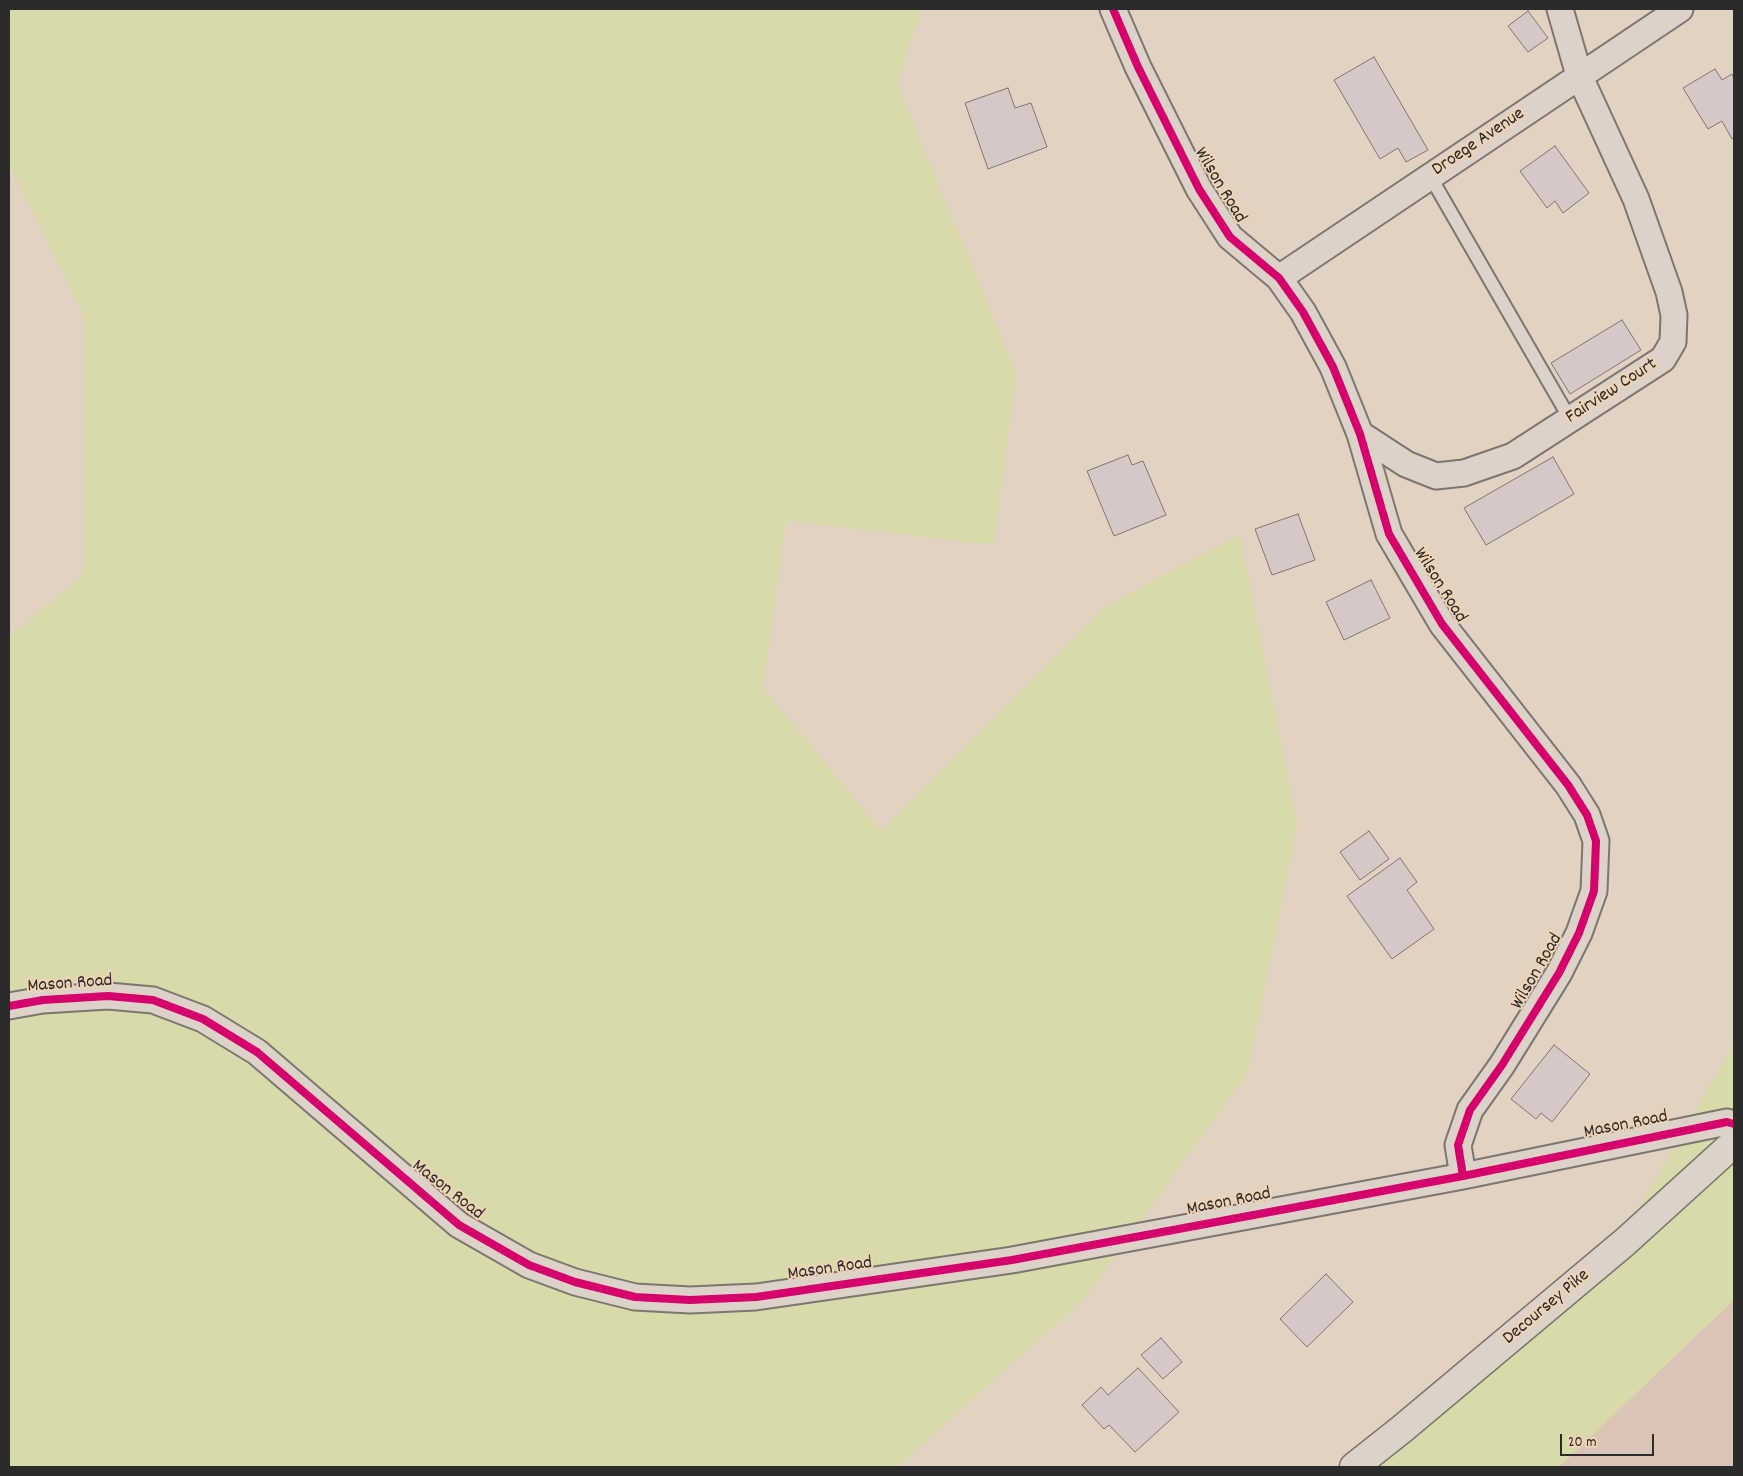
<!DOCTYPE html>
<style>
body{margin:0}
#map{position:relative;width:1743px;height:1476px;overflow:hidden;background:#e1d2c2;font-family:Dekko,sans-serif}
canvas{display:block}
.frame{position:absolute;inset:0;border:10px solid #2b2b2b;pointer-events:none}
.scale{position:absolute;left:1560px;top:1434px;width:94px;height:22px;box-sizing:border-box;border:2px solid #2b2b2b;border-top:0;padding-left:6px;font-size:15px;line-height:18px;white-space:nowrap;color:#2b2b2b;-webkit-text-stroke:4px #eed3b5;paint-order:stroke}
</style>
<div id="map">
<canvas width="1743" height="1476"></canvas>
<div class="frame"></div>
<div class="scale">20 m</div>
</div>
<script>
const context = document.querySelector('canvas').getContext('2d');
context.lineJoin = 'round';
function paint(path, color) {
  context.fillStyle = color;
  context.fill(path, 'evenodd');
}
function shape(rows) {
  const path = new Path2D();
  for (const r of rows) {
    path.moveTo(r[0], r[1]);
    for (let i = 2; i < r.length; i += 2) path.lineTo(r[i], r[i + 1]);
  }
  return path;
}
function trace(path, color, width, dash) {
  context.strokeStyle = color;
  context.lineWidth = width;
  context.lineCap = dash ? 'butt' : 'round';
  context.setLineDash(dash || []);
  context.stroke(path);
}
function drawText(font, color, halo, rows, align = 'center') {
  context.font = font + ' Dekko,sans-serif';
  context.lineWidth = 4;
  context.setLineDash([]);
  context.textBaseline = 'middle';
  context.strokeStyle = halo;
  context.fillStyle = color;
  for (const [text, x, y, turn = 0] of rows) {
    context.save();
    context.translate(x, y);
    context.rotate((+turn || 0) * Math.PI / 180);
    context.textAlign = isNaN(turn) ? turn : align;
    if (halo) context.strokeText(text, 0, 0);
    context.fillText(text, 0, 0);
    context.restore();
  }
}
paint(shape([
 [1734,1143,1734,1467,1354,1467]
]), '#dac3b7');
paint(shape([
 [9,9,922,9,897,83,1016,374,994,545,786,521,763,688,881,831,1105,607,1240,534,1297,825,1248,1072,1085,1298,897,1467,9,1467,9,637,83,575,84,316,9,164],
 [1734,1043,1734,1300,1559,1467,1354,1467,1613,1252]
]), '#d8daa9');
const building = shape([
 [1528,11,1548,38,1528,52,1508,26,1528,11],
 [1374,57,1428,150,1406,162,1398,148,1380,159,1334,80,1374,57],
 [1715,69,1722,80,1732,74,1734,79,1734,138,1732,139,1722,121,1708,129,1683,88,1715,69],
 [1008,88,1015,108,1031,103,1047,147,988,169,965,103,1008,88],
 [1555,146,1589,193,1563,213,1555,201,1547,208,1520,171,1555,146],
 [1622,320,1641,350,1570,394,1551,363,1622,320],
 [1128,455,1132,465,1143,461,1166,515,1114,536,1087,471,1128,455],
 [1553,457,1574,494,1486,545,1464,508,1553,457],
 [1298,514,1315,560,1272,575,1255,529,1298,514],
 [1371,580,1390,618,1344,640,1326,602,1371,580],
 [1369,831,1389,859,1360,880,1340,852,1369,831],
 [1400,858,1417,882,1407,890,1434,929,1392,959,1347,896,1400,858],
 [1554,1045,1590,1074,1552,1122,1541,1113,1536,1119,1511,1099,1554,1045],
 [1326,1274,1353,1302,1307,1347,1280,1319,1326,1274],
 [1161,1338,1182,1362,1163,1379,1141,1355,1161,1338],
 [1138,1368,1179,1412,1135,1452,1109,1425,1104,1429,1082,1405,1101,1387,1108,1395,1138,1368]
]);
paint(building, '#d7c8c8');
trace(building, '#7d766f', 1);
const service = shape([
 [1430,176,1570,419]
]);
const minor = shape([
 [1113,9,1138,67,1199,189,1230,237,1279,278,1303,312,1333,367,1360,434,1389,534,1442,624,1568,785,1587,815,1596,841,1594,891,1579,933,1559,973,1502,1065,1470,1110,1458,1145,1463,1176],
 [1279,278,1680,9],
 [1360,434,1406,464,1436,476,1464,473,1513,456,1663,359,1673,342,1674,315,1669,292,1636,199,1579,75,1560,9],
 [9,1006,43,1000,108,996,153,1000,203,1019,257,1052,459,1225,529,1265,575,1282,635,1297,690,1300,756,1297,1012,1260,1463,1176,1727,1122,1734,1124]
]);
const secondary = shape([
 [1354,1467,1402,1429,1625,1242,1734,1143]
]);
trace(service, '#7d766f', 16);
trace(minor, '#7d766f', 29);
trace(secondary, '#7d766f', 31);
trace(service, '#dcd2c7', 12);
trace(minor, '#dcd2c7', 25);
trace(secondary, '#dcd2c7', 28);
trace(shape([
 [1113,9,1138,67,1199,189,1230,237,1279,278,1303,312,1333,367,1360,434,1389,534,1442,624,1568,785,1587,815,1596,841,1594,891,1579,933,1559,973,1502,1065,1470,1110,1458,1145,1463,1176],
 [9,1006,43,1000,108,996,153,1000,203,1019,257,1052,459,1225,529,1265,575,1282,635,1297,690,1300,756,1297,1012,1260,1463,1176,1727,1122,1734,1124]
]), '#d6006c', 8);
drawText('19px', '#2b2b2b', '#eed3b5', [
 ["Droege Avenue",1479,143,-34],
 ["Wilson Road",1219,186,59],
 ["Fairview Court",1612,392,-33],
 ["Wilson Road",1439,586,58],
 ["Wilson Road",1538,972,-60],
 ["Mason Road",70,985,-4],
 ["Mason Road",1626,1126,-11],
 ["Mason Road",447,1191,38],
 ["Mason Road",1229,1203,-11],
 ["Mason Road",830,1270,-8],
 ["Decoursey Pike",1547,1308,-40]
]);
</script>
